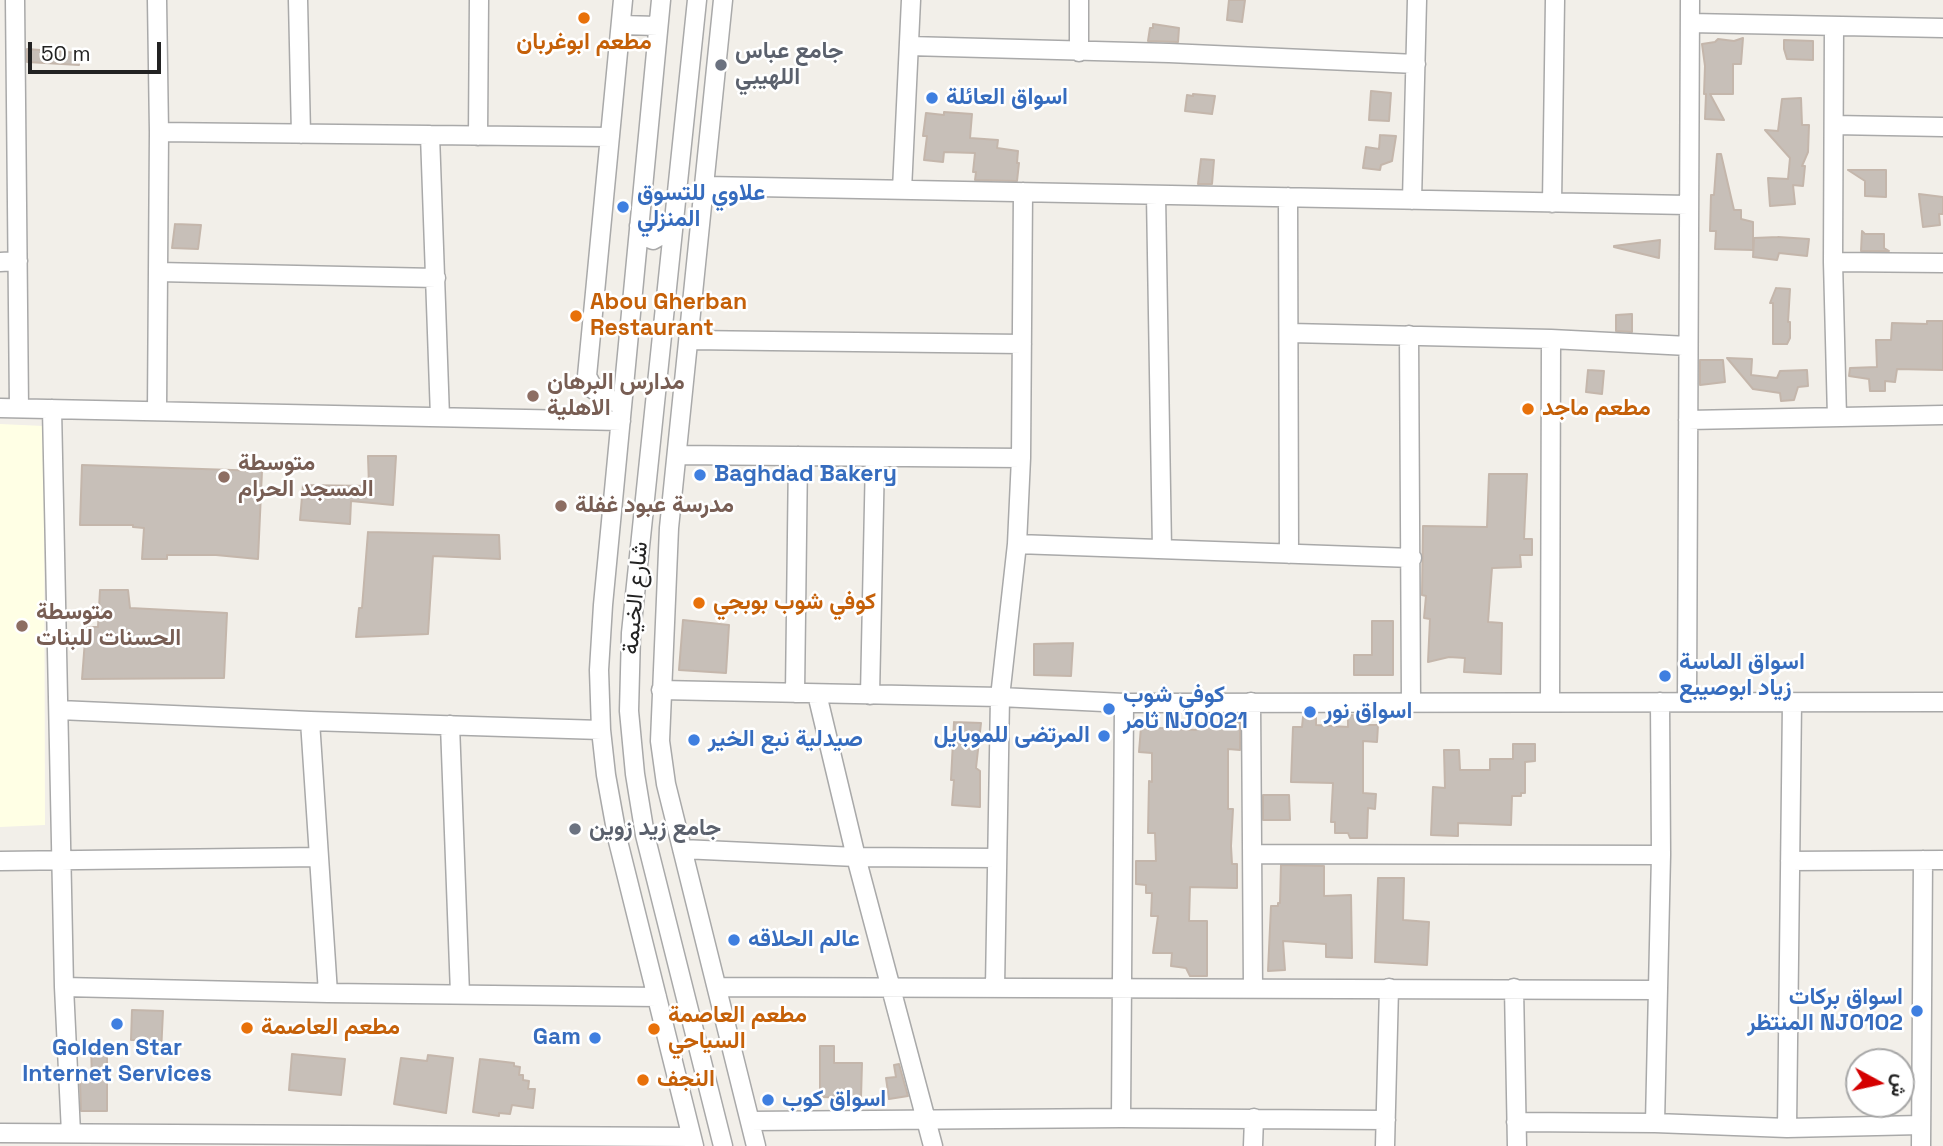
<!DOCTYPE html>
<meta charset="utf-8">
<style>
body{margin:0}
#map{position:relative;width:1943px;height:1146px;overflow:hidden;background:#f2efe9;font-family:"Space Grotesk",Vazirmatn,sans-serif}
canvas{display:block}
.north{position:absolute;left:1845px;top:1048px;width:70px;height:70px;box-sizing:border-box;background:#fff;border:2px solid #a7a7a7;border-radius:50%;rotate:98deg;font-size:19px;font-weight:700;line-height:28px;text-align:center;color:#222}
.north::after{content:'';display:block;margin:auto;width:24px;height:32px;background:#d40000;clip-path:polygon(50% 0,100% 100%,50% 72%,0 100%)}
.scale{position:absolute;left:28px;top:42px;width:133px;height:32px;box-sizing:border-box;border:4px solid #222;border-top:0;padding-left:9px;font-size:21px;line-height:24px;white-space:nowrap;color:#222;-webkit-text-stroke:5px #fff;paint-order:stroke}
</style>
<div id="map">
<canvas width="1943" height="1146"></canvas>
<div class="north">ش</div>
<div class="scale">50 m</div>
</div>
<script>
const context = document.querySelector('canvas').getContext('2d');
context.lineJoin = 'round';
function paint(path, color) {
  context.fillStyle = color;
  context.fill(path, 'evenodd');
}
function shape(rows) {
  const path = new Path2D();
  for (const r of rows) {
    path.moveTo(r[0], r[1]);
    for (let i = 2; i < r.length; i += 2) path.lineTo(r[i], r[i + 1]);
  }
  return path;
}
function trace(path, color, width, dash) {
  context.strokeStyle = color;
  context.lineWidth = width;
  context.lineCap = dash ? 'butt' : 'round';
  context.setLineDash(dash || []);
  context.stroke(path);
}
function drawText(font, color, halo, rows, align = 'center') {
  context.font = font + ' "Space Grotesk",Vazirmatn,sans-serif';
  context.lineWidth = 5;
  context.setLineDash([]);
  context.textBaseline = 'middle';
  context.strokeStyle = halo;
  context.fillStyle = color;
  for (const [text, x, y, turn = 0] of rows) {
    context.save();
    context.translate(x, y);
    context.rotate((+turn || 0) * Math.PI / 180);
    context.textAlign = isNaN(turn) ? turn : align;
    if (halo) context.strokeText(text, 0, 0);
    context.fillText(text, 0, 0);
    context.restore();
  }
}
paint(shape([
 [0,424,44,426,45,825,0,827]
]), '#ffffe5');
const building = shape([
 [1229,0,1245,0,1242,22,1227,20,1229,0],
 [1153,24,1179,28,1178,42,1148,41,1150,28,1153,28,1153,24],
 [1743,38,1741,64,1733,64,1733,94,1710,94,1724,120,1705,119,1706,94,1704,94,1705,66,1702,44,1715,42,1718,39,1734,41,1743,38],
 [1784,40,1813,41,1813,60,1787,59,1784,49,1784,40],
 [27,49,79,53,79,65,27,62,27,49],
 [1371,91,1391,93,1389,121,1369,120,1371,91],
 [1193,94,1215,96,1212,114,1185,111,1187,95,1193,96,1193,94],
 [1801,98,1802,125,1809,125,1808,152,1802,166,1805,166,1803,186,1793,185,1795,204,1770,206,1768,178,1788,179,1790,158,1765,130,1778,131,1782,99,1801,98],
 [944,112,972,114,970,138,998,140,997,148,1018,151,1017,163,1019,163,1017,181,975,180,976,172,973,172,975,153,944,152,943,162,924,160,927,136,923,136,926,113,944,115,944,112],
 [1380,135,1396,136,1392,161,1381,165,1380,170,1363,168,1366,147,1379,149,1380,135],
 [1717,154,1721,154,1734,210,1741,210,1741,219,1753,222,1753,250,1715,249,1716,231,1710,231,1711,195,1714,195,1717,154],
 [1201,159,1214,160,1212,184,1198,184,1201,159],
 [1848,170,1886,170,1886,197,1865,196,1865,181,1848,170],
 [1919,194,1943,197,1943,214,1939,214,1940,225,1923,227,1919,194],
 [175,224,201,225,198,249,172,248,175,224],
 [1862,231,1865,234,1884,234,1884,248,1889,251,1861,251,1862,231],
 [1778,237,1809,239,1807,256,1779,253,1777,260,1753,257,1754,238,1778,237],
 [1660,240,1659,258,1614,247,1614,246,1660,240],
 [1776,288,1790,289,1788,322,1790,322,1790,338,1787,344,1773,344,1773,303,1770,303,1776,288],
 [1632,314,1632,332,1616,331,1616,315,1632,314],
 [1927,321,1943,321,1943,370,1897,369,1895,382,1885,381,1885,391,1870,391,1869,379,1849,376,1850,368,1877,367,1876,340,1891,340,1892,323,1927,324,1927,321],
 [1727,358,1752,359,1751,375,1777,378,1780,371,1807,370,1808,386,1798,387,1794,400,1781,401,1780,393,1753,389,1727,358],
 [1700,360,1723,360,1725,382,1700,385,1700,360],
 [1588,370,1604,371,1602,394,1586,392,1588,370],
 [368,456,396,456,393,505,351,501,350,524,300,520,303,485,369,486,368,456],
 [82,465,262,471,258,559,216,555,167,555,167,559,142,559,144,528,133,527,133,525,80,525,82,465],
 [1489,474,1527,474,1524,539,1532,539,1532,555,1520,555,1521,567,1492,568,1488,622,1502,623,1501,674,1464,672,1465,658,1449,657,1428,662,1430,619,1424,618,1426,596,1422,595,1423,526,1487,527,1489,474],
 [368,532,499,535,500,559,433,556,428,634,356,637,359,608,362,608,368,532],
 [100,590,128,590,130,608,227,613,224,678,82,679,86,627,98,627,100,590],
 [683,620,729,625,726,673,679,670,683,620],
 [1372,621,1393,621,1393,675,1354,675,1354,655,1372,655,1372,621],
 [1073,643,1071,676,1034,675,1034,644,1073,643],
 [1348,715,1367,716,1367,725,1378,725,1377,742,1363,741,1363,793,1376,794,1375,809,1368,808,1367,838,1350,838,1348,833,1335,833,1335,822,1331,822,1333,783,1291,782,1293,727,1302,727,1303,717,1316,718,1316,725,1348,727,1348,715],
 [1218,719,1240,720,1240,750,1228,749,1228,809,1233,809,1231,846,1232,864,1237,864,1237,888,1190,887,1189,921,1207,921,1207,976,1190,976,1186,968,1171,966,1172,953,1153,953,1158,916,1151,916,1152,893,1146,893,1146,885,1136,884,1136,861,1156,861,1155,833,1148,833,1149,781,1152,782,1152,753,1139,752,1141,727,1196,730,1196,723,1218,726,1218,719],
 [954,722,981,723,976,768,980,771,980,807,952,805,954,780,951,780,954,722],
 [1513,744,1535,744,1535,761,1525,762,1525,793,1521,793,1521,796,1512,796,1511,825,1458,823,1458,836,1431,835,1433,787,1445,788,1444,750,1459,750,1460,770,1490,770,1490,759,1513,759,1513,744],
 [1263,795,1289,795,1290,820,1263,820,1263,795],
 [1281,865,1324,866,1324,896,1351,895,1352,958,1326,957,1326,944,1283,941,1285,970,1268,971,1271,906,1278,906,1278,903,1280,903,1281,865],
 [1378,878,1404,878,1403,920,1429,922,1427,965,1375,962,1378,878],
 [132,1010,163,1011,161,1053,145,1052,145,1050,137,1050,138,1040,131,1040,132,1010],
 [91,1046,107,1046,107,1111,81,1111,80,1081,92,1081,91,1046],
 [820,1046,834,1046,834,1063,862,1063,861,1098,820,1097,820,1046],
 [292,1054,345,1059,341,1095,289,1090,292,1054],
 [428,1055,453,1058,446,1113,394,1104,401,1058,427,1061,428,1055],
 [480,1059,514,1063,514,1066,520,1067,519,1075,523,1075,523,1080,529,1081,528,1089,535,1089,533,1108,512,1105,510,1114,499,1113,499,1116,473,1112,480,1059],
 [899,1064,908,1096,889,1099,886,1078,896,1077,894,1065,899,1064]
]);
paint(building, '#c7bfb8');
trace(building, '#c4b6ab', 2);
const minor = shape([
 [15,0,19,408],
 [298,0,301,134],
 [661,0,603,605,599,670,601,730,606,775,618,841,694,1146],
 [697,0,631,633,629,711,635,774,645,835,723,1146],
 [723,0,669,528,660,741,666,784,756,1146],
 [1690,23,1943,28],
 [621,25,658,26],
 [1834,26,1833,262,1837,417],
 [909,46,1169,53,1416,64],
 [1079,52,1079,0],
 [1834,125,1943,127],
 [159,132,610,137],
 [430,135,440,417],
 [478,136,479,0],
 [705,186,1688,205],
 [902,190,911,0],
 [1156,195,1162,549],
 [1288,197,1289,554],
 [1412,200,1417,0],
 [1552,203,1555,0],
 [639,226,643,236,653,240,662,235,674,222],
 [0,262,18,261],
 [1833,262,1943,263],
 [158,272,436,278],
 [1290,333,1551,339,1688,346],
 [1409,335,1411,703],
 [689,340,1022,344],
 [622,406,594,390,587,376,623,0],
 [0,408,621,421],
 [52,409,64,987,71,1133],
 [157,411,159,132,157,0],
 [1688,420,1943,415],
 [678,455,1021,458],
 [1017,544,1412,558],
 [661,690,1000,697,1124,703,1943,702],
 [795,693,798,456],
 [817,694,856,857,933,1146],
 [870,695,875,457],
 [1251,702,1253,988],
 [1550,702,1551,339],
 [1687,702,1690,0],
 [59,710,310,721,601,730],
 [310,721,328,993],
 [450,725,460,994],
 [682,849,856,857,997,858],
 [1252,854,1661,855],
 [0,861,319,857],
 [1790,861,1943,860],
 [64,987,328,993,657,997],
 [717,987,1658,990],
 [995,987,1000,697,1017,544,1021,458,1023,192],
 [1514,988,1517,1146],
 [1121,1118,1124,703],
 [750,1121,1121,1118,1386,1120],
 [1516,1122,1655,1123,1787,1128,1921,1125],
 [1655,1123,1661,855,1660,702],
 [1787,1128,1792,702],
 [0,1133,691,1137],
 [1253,1146,1254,1118],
 [1385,1146,1389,988],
 [1921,1146,1923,860]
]);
trace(minor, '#a9a9a9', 21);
trace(minor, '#fff', 18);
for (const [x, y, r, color] of [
 [584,18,7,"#e8710a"],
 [721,65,7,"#6b7280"],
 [932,98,7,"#3f7fe0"],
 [623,207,7,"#3f7fe0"],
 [576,316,7,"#e8710a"],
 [533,396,7,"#8d6e63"],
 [1528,409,7,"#e8710a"],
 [700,475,7,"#3f7fe0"],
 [224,477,7,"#8d6e63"],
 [561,506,7,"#8d6e63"],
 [699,603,7,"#e8710a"],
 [22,626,7,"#8d6e63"],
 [1665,676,7,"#3f7fe0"],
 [1109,709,7,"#3f7fe0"],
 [1310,712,7,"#3f7fe0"],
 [1104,736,7,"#3f7fe0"],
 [694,740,7,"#3f7fe0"],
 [575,829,7,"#6b7280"],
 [734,940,7,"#3f7fe0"],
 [1917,1011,7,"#3f7fe0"],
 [117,1024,7,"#3f7fe0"],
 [247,1028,7,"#e8710a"],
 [654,1029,7,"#e8710a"],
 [595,1038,7,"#3f7fe0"],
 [643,1080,7,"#e8710a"],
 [768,1100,7,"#3f7fe0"]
]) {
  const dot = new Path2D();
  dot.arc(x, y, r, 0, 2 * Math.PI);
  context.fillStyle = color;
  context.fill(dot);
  trace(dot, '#fff', 2.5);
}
drawText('bold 23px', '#c56008', '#fff', [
 ["مطعم ابوغربان",584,43,"center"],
 ["Abou Gherban",590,303],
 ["Restaurant",590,329],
 ["مطعم ماجد",1542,409],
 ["كوفي شوب بوبجي",713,603],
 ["مطعم العاصمة",668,1016],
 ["السياحي",668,1042],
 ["مطعم العاصمة",261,1028],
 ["النجف",657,1080]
], 'left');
drawText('bold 23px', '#5b616d', '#fff', [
 ["جامع عباس",735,52],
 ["اللهيبي",735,78],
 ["جامع زيد زوين",589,829]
], 'left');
drawText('bold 23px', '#366cbe', '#fff', [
 ["اسواق العائلة",946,98],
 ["علاوي للتسوق",637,194],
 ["المنزلي",637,220],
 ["Baghdad Bakery",714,475],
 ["اسواق الماسة",1679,663],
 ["زياد ابوصيبع",1679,689],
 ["كوفي شوب",1123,696],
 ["ثامر NJ0021",1123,722],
 ["اسواق نور",1324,712],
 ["المرتضى للموبايل",1090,736,"right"],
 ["صيدلية نبع الخير",708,740],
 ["عالم الحلاقه",748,940],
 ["اسواق بركات",1903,998,"right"],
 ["المنتظر NJ0102",1903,1024,"right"],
 ["Gam",581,1038,"right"],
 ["Golden Star",117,1049,"center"],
 ["Internet Services",117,1075,"center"],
 ["اسواق كوب",782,1100]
], 'left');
drawText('bold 23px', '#785e54', '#fff', [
 ["مدارس البرهان",547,383],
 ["الاهلية",547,409],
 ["متوسطة",238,464],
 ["المسجد الحرام",238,490],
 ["مدرسة عبود غفلة",575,506],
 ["متوسطة",36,613],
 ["الحسنات للبنات",36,639]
], 'left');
drawText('23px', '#222', '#fff', [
 ["شارع الخيمة",636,598,-85]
]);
</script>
